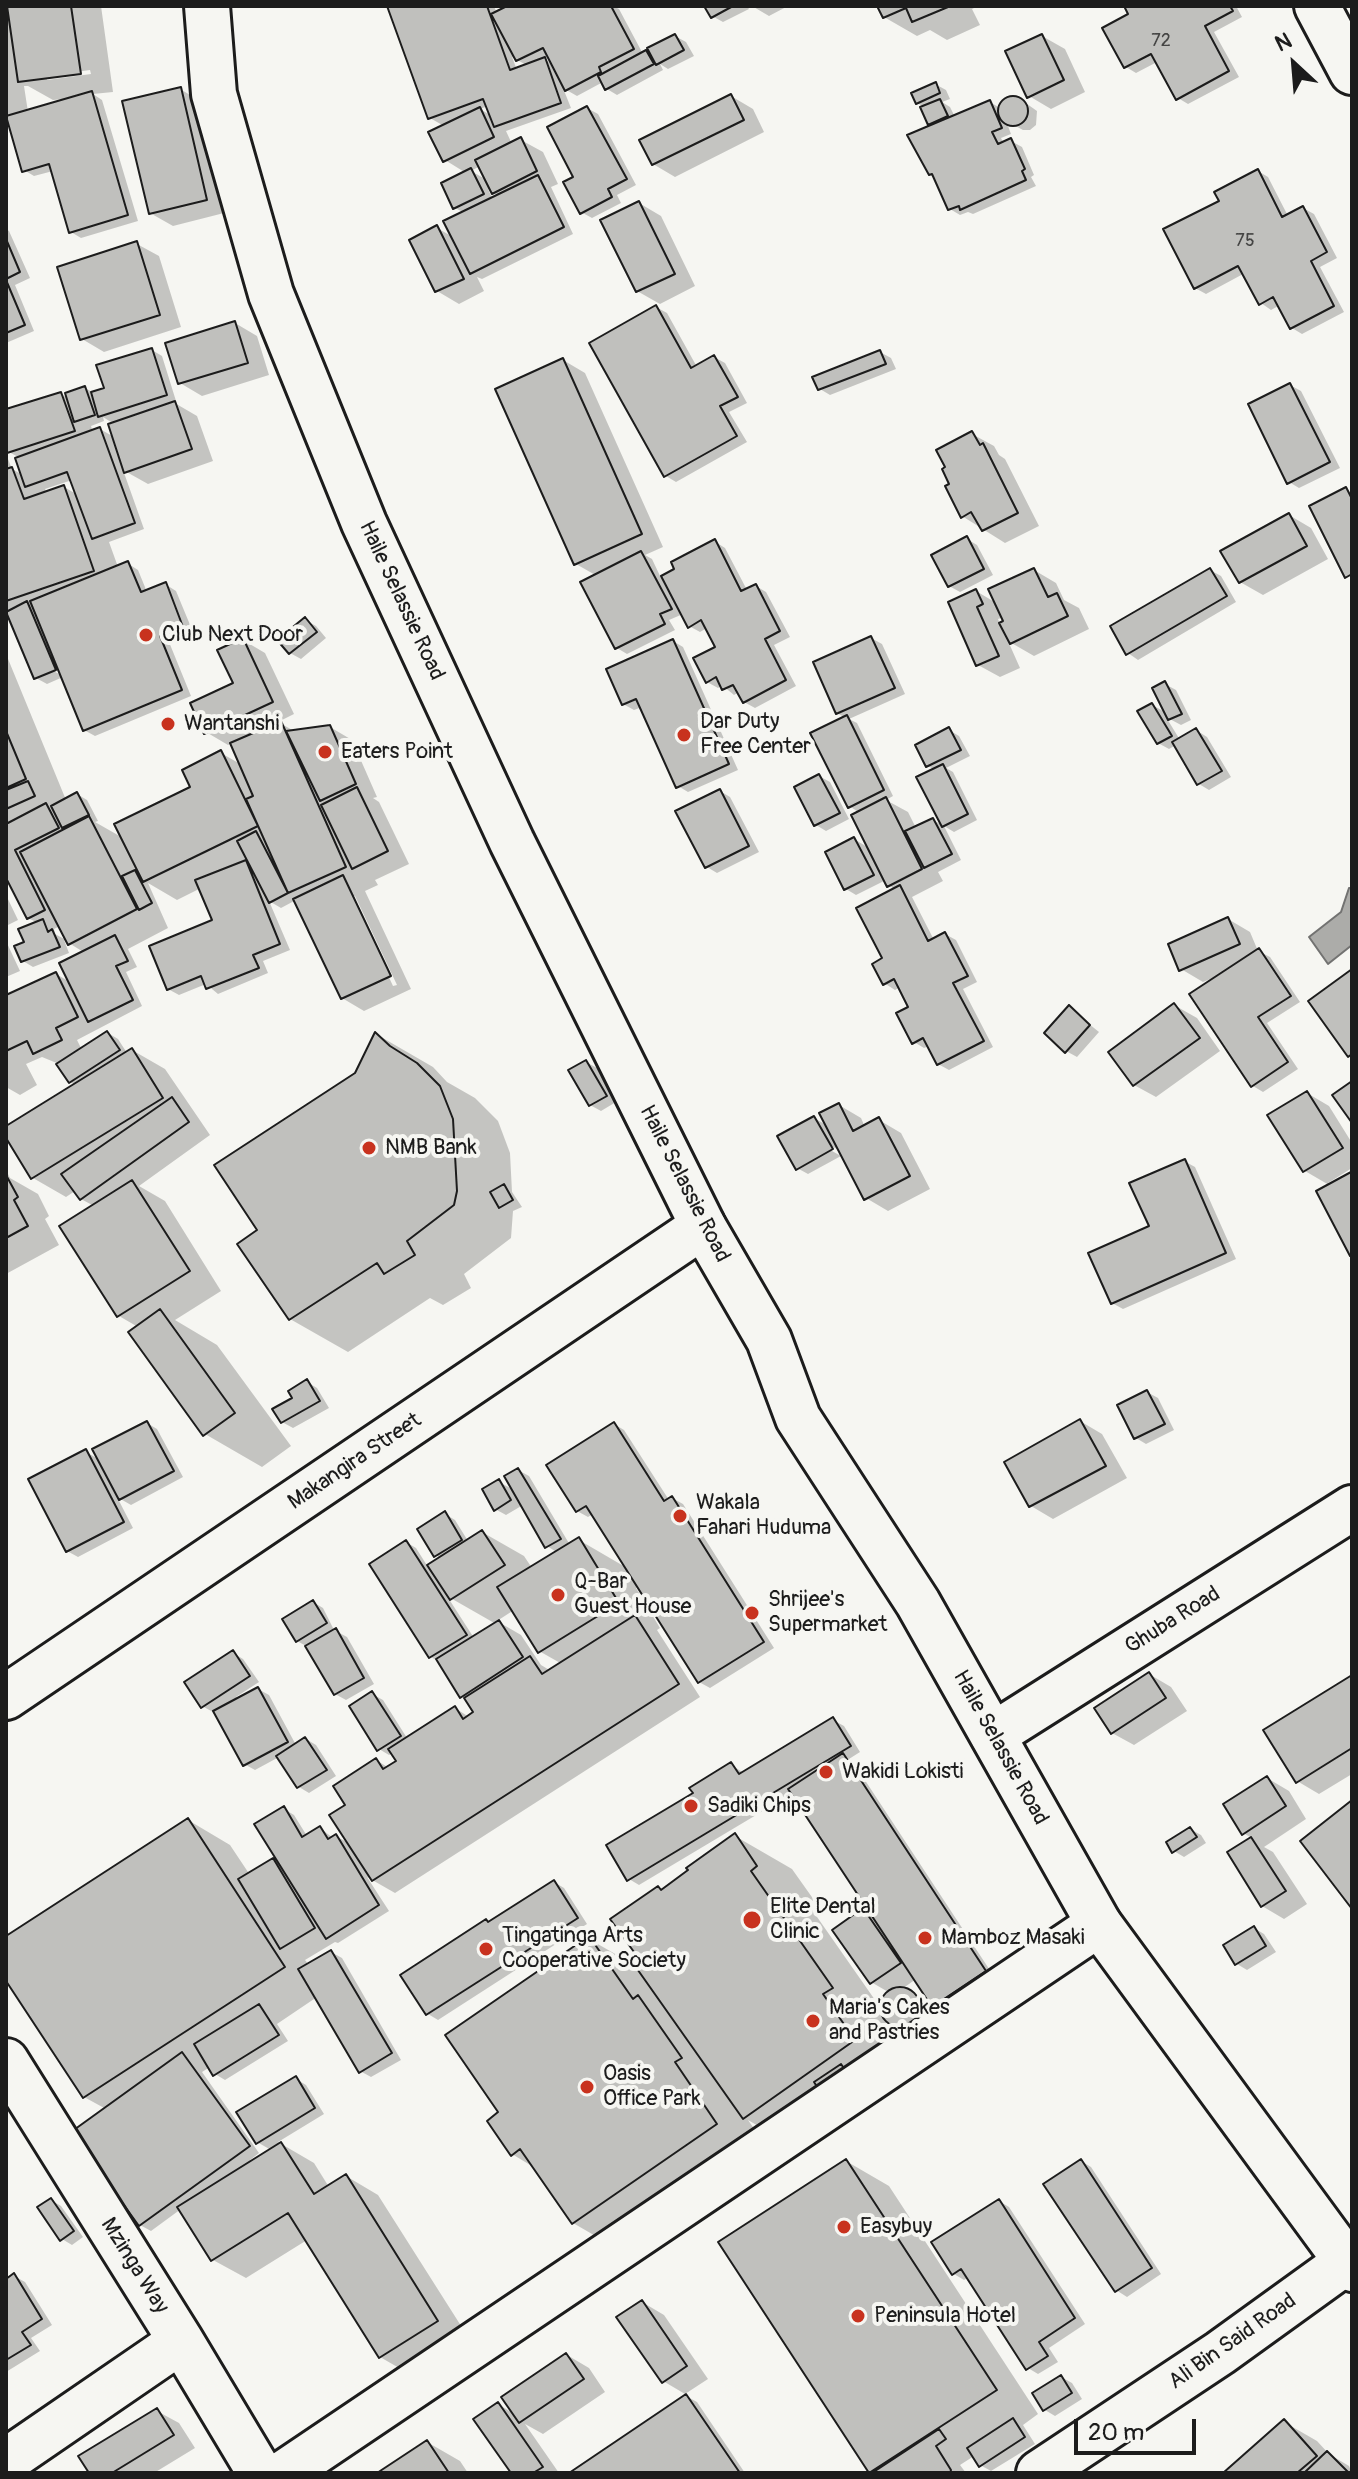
<!DOCTYPE html>
<style>
body{margin:0}
#map{position:relative;width:1358px;height:2479px;overflow:hidden;background:#f6f6f2;font-family:Pangolin,sans-serif}
canvas{display:block}
.frame{position:absolute;inset:0;border:8px solid #1c1c1c;pointer-events:none}
.north{position:absolute;left:1254px;top:24px;width:80px;height:80px;-webkit-text-stroke:6px #f6f6f2;paint-order:stroke;rotate:334deg;font-size:22px;font-weight:700;line-height:32px;text-align:center;color:#1c1c1c}
.north::after{content:'';display:block;margin:auto;width:28px;height:36px;background:#1c1c1c;clip-path:polygon(50% 0,100% 100%,50% 72%,0 100%)}
.scale{position:absolute;left:1074px;top:2419px;width:122px;height:36px;box-sizing:border-box;border:4px solid #1c1c1c;border-top:0;padding-left:10px;font-size:24px;line-height:28px;white-space:nowrap;color:#1c1c1c;-webkit-text-stroke:6px #f6f6f2;paint-order:stroke}
</style>
<div id="map">
<canvas width="1358" height="2479"></canvas>
<div class="frame"></div>
<div class="north">N</div>
<div class="scale">20 m</div>
</div>
<script>
const context = document.querySelector('canvas').getContext('2d');
context.lineJoin = 'round';
function paint(path, color) {
  context.fillStyle = color;
  context.fill(path, 'evenodd');
}
function shape(rows) {
  const path = new Path2D();
  for (const r of rows) {
    if (r.length === 3) {
      path.moveTo(r[0] + r[2], r[1]);
      path.arc(r[0], r[1], r[2], 0, 2 * Math.PI);
      continue;
    }
    path.moveTo(r[0], r[1]);
    for (let i = 2; i < r.length; i += 2) path.lineTo(r[i], r[i + 1]);
  }
  return path;
}
function trace(path, color, width, dash) {
  context.strokeStyle = color;
  context.lineWidth = width;
  context.lineCap = dash ? 'butt' : 'round';
  context.setLineDash(dash || []);
  context.stroke(path);
}
function drawText(font, color, halo, rows, align = 'center') {
  context.font = font + ' Pangolin,sans-serif';
  context.lineWidth = 8;
  context.setLineDash([]);
  context.textBaseline = 'middle';
  context.strokeStyle = halo;
  context.fillStyle = color;
  for (const [text, x, y, turn = 0] of rows) {
    context.save();
    context.translate(x, y);
    context.rotate((+turn || 0) * Math.PI / 180);
    context.textAlign = isNaN(turn) ? turn : align;
    if (halo) context.strokeText(text, 0, 0);
    context.fillText(text, 0, 0);
    context.restore();
  }
}
const water = shape([
 [1349,888,1352,888,1352,945,1328,964,1309,937,1341,912,1349,888]
]);
paint(water, '#acaca9');
trace(water, '#727271', 2);
paint(shape([
 [9,6,101,6,113,92,93,94,102,100,138,221,81,238,71,232,53,171,34,176,24,170,10,124,6,124,6,10,10,13],
 [90,70,91,74,47,80,47,76],
 [24,86,28,86,53,100,64,99,65,101,28,112],
 [393,6,494,6,497,14,510,6,613,6,619,9,643,54,646,52,655,57,675,36,686,42,694,56,668,69,660,64,663,70,617,95,607,89,603,82,577,96,563,88,571,108,506,131,512,144,521,140,543,152,558,184,551,187,573,234,482,279,477,277,484,291,459,304,437,291,437,228,453,237,465,213,455,208,466,173,445,160,444,126,430,118],
 [549,55,554,65,543,58],
 [512,57,528,66,517,70],
 [488,106,492,116,480,109],
 [480,166,487,180,471,171],
 [488,189,496,194,500,196,493,200],
 [707,6,747,6,749,9,723,22,712,16],
 [752,6,788,6,769,16],
 [879,6,978,6,972,9,980,25,947,40,930,30,917,36,884,17],
 [1126,6,1236,6,1242,17,1214,32,1239,77,1188,104,1178,98,1157,62,1136,73,1126,67,1131,15],
 [1042,36,1065,49,1085,92,1051,109,1029,96],
 [935,84,946,90,950,99,942,102,950,107,955,117,990,102,1000,108,1005,100,1012,98,1020,99,1037,111,1036,125,1030,130,1023,130,1006,121,1011,134,1001,138,1004,144,1011,141,1022,147,1034,175,1031,177,1036,186,973,214,968,212,960,215,950,209,935,176,930,174,934,126,929,123,925,107,917,103],
 [180,89,202,102,228,212,173,226,150,213],
 [731,96,753,109,764,132,675,177,653,164],
 [587,108,598,114,636,185,617,195,621,203,592,218,581,212,576,177],
 [1258,171,1268,177,1288,216,1303,208,1314,214,1337,258,1320,267,1344,312,1302,334,1292,328,1280,305,1271,310,1261,303,1245,273,1206,294,1195,288,1221,202],
 [639,203,661,216,695,286,660,304,637,291],
 [6,229,9,231,30,278,15,285,34,331,6,343],
 [137,244,159,256,181,327,104,352,82,339],
 [656,307,667,313,697,367,714,357,725,363,747,403,729,412,747,442,676,482,666,476],
 [235,323,257,336,269,375,202,396,180,383],
 [152,350,162,356,176,401,173,402,197,416,213,461,148,484,123,470,144,529,109,542,118,567,127,563,138,570,147,592,165,584,176,591,193,632,169,642,191,696,95,736,84,730,63,677,47,684,36,678,6,611,6,454,12,469,23,475,20,458,9,452,6,444,6,411,61,394,69,399,85,388,94,393,106,389],
 [103,417,114,424,114,437,100,429,93,432,91,426,104,421],
 [72,480,78,495,64,487,47,493,45,489],
 [48,663,61,670,61,675,46,667],
 [880,352,891,358,896,369,830,395,820,389],
 [563,360,585,373,663,547,645,555,652,559,661,578,714,541,725,548,747,590,756,586,766,592,790,637,774,645,796,686,755,708,744,702,739,692,734,695,722,685,718,688,707,682,717,647,707,628,700,632,689,626,683,614,669,620,675,630,627,654,617,648,597,576,576,564],
 [1290,385,1301,391,1340,468,1299,488,1289,482],
 [972,434,994,446,999,455,1005,459,1039,526,1005,543,962,516,951,485],
 [1289,515,1311,528,1328,559,1263,595,1240,582],
 [967,539,977,545,993,575,960,592,949,586],
 [1034,570,1056,583,1064,600,1079,608,1089,629,1034,656,1008,641,1020,668,1000,677,978,665,976,591,998,604],
 [1004,617,1006,622,1000,624,998,619],
 [1210,570,1221,576,1236,602,1138,660,1128,653],
 [305,620,316,626,326,638,301,659,290,653],
 [871,638,882,644,905,694,849,719,857,723,893,796,886,800,908,812,916,828,933,820,944,826,961,860,938,872,943,881,912,897,934,940,945,934,956,940,977,982,963,989,993,1047,949,1070,938,1064,929,1046,924,1048,914,1042,911,1008,900,987,895,990,884,983,884,959,896,890,888,885,886,880,856,895,846,889,854,839,869,848,860,813,849,806,846,718,837,713],
 [243,640,265,653,294,714,278,722,296,732,330,727,352,740,377,797,373,798,379,802,409,864,375,880,378,885,365,891,411,989,364,1011,342,998,296,900,281,908,269,901,290,950,263,961,268,973,218,994,206,984,179,995,168,989,214,921,201,888,177,900,148,883,168,928,128,949,137,967,126,972,142,1006,77,1040,82,1050,108,1033,118,1039,127,1053,132,1050,165,1069,210,1135,139,1186,165,1201,221,1291,175,1320,217,1345,291,1446,262,1467,205,1434,138,1327,119,1316,94,1206,81,1199,75,1191,66,1197,33,1178,6,1135,6,1128,76,1085,70,1082,59,1064,42,1057,26,1064,37,1085,20,1095,6,1087,6,998,56,974,70,982,85,953,64,940,69,953,33,967,23,961,27,943,38,923,28,918,6,871,6,654,66,800,77,794,87,800,98,821,95,822,123,838,193,788,221,753,242,765,232,743,228,745,206,732,235,684],
 [351,896,355,896,397,985,393,986],
 [60,926,68,941,55,934,54,929],
 [673,641,683,647,738,770,688,792,678,786,642,707,634,710,623,704],
 [1165,684,1176,690,1191,720,1181,725,1166,717,1180,740,1196,730,1207,737,1231,777,1209,790,1199,784,1176,745,1169,749,1158,743,1152,705,1167,713],
 [949,730,959,736,970,756,946,768,953,772,977,820,954,832,944,826,935,770,928,766],
 [819,776,830,782,849,819,826,831,816,825],
 [720,791,730,797,759,852,717,873,707,867],
 [6,895,18,920,6,926],
 [1228,919,1250,932,1258,951,1270,957,1300,1002,1267,1023,1298,1069,1263,1092,1253,1086,1215,977,1203,982,1181,969],
 [6,941,20,971,6,977],
 [1174,1005,1197,1018,1220,1051,1156,1097,1134,1085],
 [1069,1008,1099,1032,1077,1057,1066,1051],
 [376,1034,433,1067,447,1082,475,1098,498,1121,510,1153,512,1192,522,1207,513,1211,511,1238,464,1274,471,1288,443,1305,430,1298,348,1352,290,1319,259,1230,356,1074],
 [586,1062,597,1068,616,1102,601,1111,590,1105],
 [1307,1093,1329,1106,1352,1143,1352,1168,1328,1183,1329,1185,1305,1171],
 [839,1105,861,1118,865,1127,879,1120,901,1133,930,1189,888,1211,866,1198,842,1152,825,1142,823,1146,841,1156,808,1174,797,1168,814,1118,828,1126],
 [1184,1161,1195,1167,1236,1259,1123,1309,1112,1303],
 [6,1170,10,1178,38,1194,49,1216,45,1219,59,1245,6,1274],
 [1351,1175,1352,1175,1352,1255,1319,1192],
 [307,1382,317,1388,329,1408,293,1428,282,1422],
 [1147,1392,1158,1398,1174,1430,1146,1444,1136,1438],
 [1080,1421,1102,1434,1127,1478,1053,1519,1031,1506,1007,1462],
 [147,1423,157,1429,183,1477,131,1505,117,1497,133,1528,78,1557,67,1551,86,1452,100,1460],
 [614,1424,624,1430,669,1500,672,1498,683,1504,774,1648,710,1688,699,1682,639,1586,636,1588,660,1628,657,1630,700,1697,395,1893,367,1877,389,1911,338,1943,335,1942,305,1960,309,1965,331,1952,342,1958,401,2060,371,2077,360,2071,317,1997,277,2024,288,2041,225,2080,215,2074,210,2067,202,2072,259,2153,250,2160,252,2162,271,2150,257,2142,296,2079,306,2085,324,2114,278,2142,314,2163,329,2187,346,2176,378,2195,470,2340,413,2376,380,2357,307,2240,246,2278,213,2260,181,2209,151,2231,140,2225,106,2109,84,2097,6,1977,6,1938,188,1820,230,1845,250,1875,273,1861,283,1866,284,1809,294,1815,307,1836,320,1828,333,1838,336,1836,350,1844,348,1805,376,1760,389,1768,399,1762,393,1753,389,1755,379,1749,372,1694,383,1700,407,1738,455,1708,469,1717,476,1712,468,1700,462,1696,441,1663,431,1657,406,1542,416,1548,428,1567,441,1559,436,1555,445,1514,455,1520,468,1541,482,1532,524,1556,532,1568,558,1553,547,1546,523,1505,506,1515,495,1509,499,1482,514,1490,518,1470,529,1476,570,1545,579,1540,627,1568,593,1514,588,1517,577,1511],
 [447,1596,496,1624,474,1638],
 [514,1610,539,1651,562,1664,551,1671,541,1665,521,1635,497,1621],
 [313,1602,323,1608,334,1630,347,1637,374,1684,346,1700,335,1694,308,1647,297,1641],
 [233,1653,243,1659,259,1682,236,1697,238,1700,258,1689,269,1695,296,1745,306,1739,316,1745,336,1776,309,1793,299,1787,279,1757,255,1770,244,1764,215,1711,213,1712,202,1706],
 [1149,1674,1171,1687,1187,1711,1134,1745,1112,1733],
 [1352,1677,1352,1774,1319,1794,1297,1781],
 [833,1720,844,1726,860,1752,849,1759,853,1762,995,1978,944,2011,933,2005,916,1979,902,1989,923,1998,930,2011,915,2032,889,2021,879,2028,911,2074,801,2151,748,2120,774,2157,630,2256,573,2223,535,2168,512,2154,500,2113,589,1939,638,1967,636,1953,662,1891,735,1836,792,1869,814,1900,808,1904,882,2010,886,1995,890,1993,871,1982,863,1910,876,1918,793,1793,639,1885,629,1879,696,1794,731,1765,744,1773],
 [1267,1778,1289,1791,1306,1819,1264,1847,1273,1852,1307,1904,1284,1919,1262,1906,1229,1853,1252,1838,1243,1833],
 [1190,1829,1201,1835,1206,1843,1184,1857,1174,1851],
 [554,1882,564,1888,587,1924,438,2020,428,2014,490,1924],
 [1254,1928,1264,1934,1276,1952,1247,1970,1237,1964],
 [846,2161,889,2186,1038,2414,1023,2425,1035,2444,991,2471,980,2465,974,2456,960,2465,966,2473,870,2471],
 [1081,2161,1091,2167,1161,2274,1127,2297,1116,2290],
 [51,2200,61,2206,83,2237,72,2245,62,2239],
 [999,2201,1009,2207,1085,2324,1049,2348,1058,2362,1038,2374,1028,2368,969,2277,964,2280,954,2274],
 [14,2276,25,2282,52,2325,31,2338,40,2351,6,2372,6,2281],
 [642,2302,664,2315,708,2379,685,2394,663,2381],
 [567,2355,589,2368,605,2392,543,2434,525,2424,559,2473,513,2473,498,2404,516,2415],
 [1061,2377,1072,2383,1082,2399,1055,2416,1045,2410],
 [686,2396,697,2402,745,2473,572,2473],
 [157,2411,179,2423,195,2448,154,2473,91,2473],
 [1284,2422,1317,2441,1329,2454,1349,2466,1352,2473,1226,2473],
 [427,2442,460,2461,468,2473,381,2473]
]), '#0003');
const building = shape([
 [7,6,71,6,81,74,18,82,7,6],
 [387,6,487,6,510,70,545,57,561,103,494,127,483,99,428,119,387,6],
 [507,6,611,6,634,49,599,67,601,72,565,91,543,48,516,61,491,14,507,6],
 [704,6,733,6,711,18,704,6],
 [877,6,948,6,948,7,912,22,906,8,883,18,877,6],
 [1124,6,1230,6,1233,11,1205,26,1229,71,1176,100,1151,54,1124,68,1102,28,1128,14,1124,6],
 [675,34,684,50,656,65,647,48,675,34],
 [1042,34,1064,80,1027,98,1005,51,1042,34],
 [646,50,654,64,605,90,598,76,646,50],
 [936,82,940,93,916,104,911,93,936,82],
 [181,87,207,200,149,214,122,101,181,87],
 [92,91,128,215,69,233,49,164,22,172,6,116,92,91],
 [731,94,744,120,652,165,639,140,731,94],
 [1013,111,15],
 [940,99,948,116,928,125,920,107,940,99],
 [990,100,1002,128,992,132,998,144,1011,138,1025,169,1022,171,1026,180,960,210,959,206,948,210,932,174,929,175,907,135,990,100],
 [587,106,627,179,608,189,612,197,580,214,563,182,573,177,547,127,587,106],
 [480,107,494,137,443,162,428,132,480,107],
 [521,137,537,171,492,194,475,160,521,137],
 [471,168,484,194,453,209,441,183,471,168],
 [1258,169,1282,217,1303,206,1327,252,1311,261,1334,306,1290,329,1273,297,1259,305,1238,266,1194,289,1163,229,1219,201,1214,192,1258,169],
 [538,175,564,227,470,274,443,221,538,175],
 [639,201,675,274,636,292,600,220,639,201],
 [437,225,464,279,435,292,409,240,437,225],
 [6,239,20,272,6,279,6,239],
 [137,241,160,315,80,340,57,267,137,241],
 [6,280,25,325,6,333,6,280],
 [656,305,691,368,714,355,738,397,720,406,737,436,664,477,589,343,656,305],
 [235,321,248,363,178,384,165,343,235,321],
 [152,348,167,395,98,417,91,392,104,388,96,365,152,348],
 [880,350,886,364,818,390,812,377,880,350],
 [563,358,642,534,574,565,495,389,563,358],
 [1290,383,1330,462,1287,484,1248,404,1290,383],
 [85,386,95,415,74,422,65,393,85,386],
 [61,392,75,431,7,453,6,409,61,392],
 [175,401,192,449,124,473,108,424,175,401],
 [100,427,135,523,92,539,67,472,25,487,15,458,100,427],
 [972,431,980,445,983,443,1018,513,982,531,971,512,961,518,945,486,949,484,942,469,945,467,936,450,972,431],
 [12,467,24,499,64,485,94,571,6,601,6,469,12,467],
 [1346,487,1352,499,1352,574,1345,578,1309,506,1346,487],
 [1289,513,1307,546,1239,583,1220,551,1289,513],
 [967,536,984,569,948,587,931,555,967,536],
 [715,539,741,591,756,584,780,631,765,639,786,680,743,703,733,685,722,690,716,677,706,683,693,658,715,647,701,620,688,628,661,576,674,569,671,562,715,539],
 [641,551,672,609,660,614,665,624,615,649,580,582,641,551],
 [128,561,141,592,166,582,183,627,160,636,182,690,83,731,30,601,128,561],
 [1034,568,1048,597,1057,593,1068,616,1010,644,999,623,1003,621,988,589,1034,568],
 [1210,568,1227,596,1126,655,1110,626,1210,568],
 [976,589,983,604,977,607,999,656,976,666,948,602,976,589],
 [27,601,56,670,34,679,6,612,27,601],
 [305,617,317,632,289,654,277,640,305,617],
 [871,636,895,688,836,714,813,662,871,636],
 [243,638,273,702,204,734,190,703,233,683,217,650,243,638],
 [673,639,729,764,676,788,636,699,622,705,606,669,673,639],
 [1165,681,1182,714,1168,720,1152,688,1165,681],
 [1152,703,1172,736,1157,744,1137,711,1152,703],
 [847,715,884,790,848,808,810,733,847,715],
 [281,721,346,867,288,893,246,799,253,796,230,743,281,721],
 [330,725,356,784,320,801,286,731,330,725],
 [949,727,961,750,926,767,915,745,949,727],
 [1196,728,1222,771,1197,785,1172,742,1196,728],
 [6,731,26,779,6,788,6,731],
 [221,750,258,826,143,882,114,824,190,787,182,770,221,750],
 [943,764,968,814,942,827,916,777,943,764],
 [819,774,840,813,814,826,794,787,819,774],
 [28,781,35,796,6,809,6,790,28,781],
 [357,787,388,851,352,869,321,805,357,787],
 [720,789,749,846,705,868,675,811,720,789],
 [77,792,89,815,62,828,51,806,77,792],
 [886,797,922,869,887,887,851,815,886,797],
 [46,803,59,828,15,850,45,910,27,919,6,878,6,824,46,803],
 [89,816,137,909,68,945,20,852,89,816],
 [933,818,952,854,924,868,905,831,933,818],
 [256,831,288,893,269,903,237,841,256,831],
 [854,837,874,875,844,890,825,852,854,837],
 [246,860,280,944,253,955,259,968,206,989,201,976,167,990,149,946,212,920,195,880,246,860],
 [135,870,152,903,139,910,122,876,135,870],
 [343,875,391,976,341,999,293,899,343,875],
 [900,885,928,941,945,932,968,976,953,983,984,1041,937,1065,923,1038,912,1044,896,1013,908,1007,894,979,883,985,872,964,882,958,856,908,900,885],
 [1228,917,1240,944,1179,971,1168,944,1228,917],
 [43,919,48,932,52,929,60,947,21,962,14,946,24,942,18,929,43,919],
 [115,935,128,961,116,966,133,1000,88,1022,59,963,115,935],
 [1259,948,1291,996,1258,1017,1288,1062,1251,1087,1189,994,1259,948],
 [1352,969,1352,1054,1348,1057,1308,1001,1352,969],
 [56,972,78,1017,56,1028,62,1040,33,1054,27,1041,6,1051,6,995,56,972],
 [1174,1003,1200,1038,1133,1086,1108,1052,1174,1003],
 [1069,1005,1090,1025,1065,1053,1044,1033,1069,1005],
 [107,1031,120,1050,69,1083,56,1064,107,1031],
 [375,1032,390,1046,417,1063,440,1086,453,1119,457,1191,454,1205,407,1241,415,1255,384,1274,377,1263,289,1320,237,1244,257,1230,214,1165,355,1073,375,1032],
 [132,1048,163,1098,31,1179,6,1138,6,1126,132,1048],
 [586,1060,607,1096,589,1106,568,1070,586,1060],
 [1352,1081,1352,1123,1332,1095,1352,1081],
 [1307,1091,1343,1148,1303,1172,1267,1115,1307,1091],
 [172,1097,189,1122,80,1200,61,1174,172,1097],
 [839,1103,853,1131,879,1117,910,1176,864,1200,819,1113,839,1103],
 [814,1116,833,1149,796,1170,777,1136,814,1116],
 [1185,1159,1226,1253,1111,1304,1088,1253,1149,1226,1129,1183,1185,1159],
 [1351,1172,1352,1255,1350,1256,1316,1191,1351,1172],
 [6,1175,18,1197,14,1200,28,1226,6,1238,6,1175],
 [132,1180,190,1271,117,1317,59,1226,132,1180],
 [504,1184,513,1200,499,1208,490,1192,504,1184],
 [160,1309,235,1413,203,1436,128,1332,160,1309],
 [307,1379,320,1401,281,1423,272,1409,292,1398,288,1391,307,1379],
 [1147,1390,1165,1424,1134,1439,1117,1405,1147,1390],
 [1080,1419,1106,1466,1029,1507,1004,1462,1080,1419],
 [147,1421,174,1471,119,1500,92,1449,147,1421],
 [614,1422,664,1501,672,1496,764,1642,698,1683,586,1506,576,1512,546,1465,614,1422],
 [86,1449,124,1522,66,1552,28,1479,86,1449],
 [518,1468,561,1539,545,1548,504,1476,518,1468],
 [499,1479,511,1500,494,1511,482,1489,499,1479],
 [445,1511,462,1540,434,1557,417,1529,445,1511],
 [482,1530,505,1565,450,1600,427,1565,482,1530],
 [579,1537,619,1603,538,1653,497,1587,579,1537],
 [406,1540,467,1635,429,1658,369,1564,406,1540],
 [313,1600,327,1623,296,1642,282,1619,313,1600],
 [635,1615,679,1684,372,1881,329,1815,345,1805,333,1786,376,1758,383,1769,396,1761,388,1749,455,1706,463,1719,473,1712,464,1698,530,1656,542,1674,635,1615],
 [499,1620,523,1657,460,1698,436,1659,499,1620],
 [336,1628,364,1678,334,1695,305,1646,336,1628],
 [233,1650,250,1676,201,1708,184,1682,233,1650],
 [1149,1672,1166,1698,1111,1734,1094,1708,1149,1672],
 [1352,1675,1352,1748,1296,1783,1263,1730,1352,1675],
 [258,1687,288,1742,243,1766,213,1711,258,1687],
 [372,1691,401,1736,377,1751,349,1706,372,1691],
 [833,1717,851,1746,627,1881,606,1845,693,1793,689,1788,731,1762,739,1774,833,1717],
 [305,1737,327,1770,297,1788,276,1756,305,1737],
 [843,1753,986,1971,932,2007,788,1789,843,1753],
 [1267,1776,1286,1806,1242,1835,1223,1804,1267,1776],
 [1352,1800,1352,1909,1300,1841,1352,1800],
 [284,1806,302,1837,320,1826,328,1839,336,1834,379,1905,326,1939,254,1824,284,1806],
 [188,1818,285,1967,83,2098,6,1981,6,1936,188,1818],
 [1190,1827,1197,1837,1172,1853,1166,1842,1190,1827],
 [735,1833,757,1866,751,1871,833,1988,823,1994,855,2040,743,2119,628,1956,634,1952,610,1919,658,1886,661,1890,688,1870,686,1868,735,1833],
 [1251,1837,1286,1891,1261,1907,1227,1852,1251,1837],
 [273,1858,315,1928,280,1949,238,1879,273,1858],
 [554,1880,578,1918,426,2015,400,1975,486,1919,488,1922,554,1880],
 [863,1908,901,1963,870,1984,832,1930,863,1908],
 [1254,1926,1266,1946,1235,1965,1223,1945,1254,1926],
 [589,1936,633,1999,638,1995,682,2058,675,2062,717,2124,572,2224,520,2149,511,2156,487,2121,498,2112,445,2035,589,1936],
 [331,1950,392,2053,359,2073,298,1969,331,1950],
 [900,2007,20],
 [259,2004,279,2035,213,2076,194,2044,259,2004],
 [182,2052,250,2146,139,2226,71,2132,182,2052],
 [841,2064,850,2077,823,2096,814,2082,841,2064],
 [296,2076,315,2108,256,2144,236,2112,296,2076],
 [281,2142,314,2194,346,2174,438,2321,379,2358,288,2213,211,2261,177,2207,281,2142],
 [846,2159,997,2390,869,2473,718,2242,846,2159],
 [1081,2159,1152,2268,1115,2292,1043,2184,1081,2159],
 [51,2198,74,2231,60,2241,37,2207,51,2198],
 [999,2199,1075,2318,1039,2342,1048,2356,1026,2370,961,2269,952,2275,931,2242,999,2199],
 [14,2273,42,2319,22,2332,31,2345,6,2360,6,2279,14,2273],
 [642,2300,687,2366,662,2383,616,2317,642,2300],
 [566,2353,584,2379,519,2423,501,2397,566,2353],
 [1061,2375,1072,2393,1043,2411,1032,2393,1061,2375],
 [686,2394,740,2473,569,2473,686,2394],
 [498,2402,543,2467,533,2473,511,2473,473,2419,498,2402],
 [157,2408,174,2435,112,2473,89,2473,78,2456,157,2408],
 [1013,2418,1025,2437,979,2467,967,2448,1013,2418],
 [1284,2419,1317,2456,1297,2473,1223,2473,1284,2419],
 [939,2429,946,2439,936,2446,951,2470,950,2473,872,2473,939,2429],
 [427,2440,449,2473,377,2473,427,2440],
 [1327,2451,1349,2473,1304,2473,1327,2451]
]);
paint(building, '#c0c0bd');
trace(building, '#1c1c1c', 2);
const minor = shape([
 [1317,6,1352,72],
 [6,1697,703,1226],
 [993,1735,1352,1508],
 [6,2061,181,2341,260,2473],
 [6,2461,181,2341],
 [284,2473,1099,1924],
 [1039,2473,1220,2353,1346,2262]
]);
const tertiary = shape([
 [207,6,214,94,271,294,364,523,512,842,703,1226,769,1340,798,1418,918,1603,1099,1924,1352,2269]
]);
trace(minor, '#1c1c1c', 50);
trace(tertiary, '#1c1c1c', 50);
trace(minor, '#f6f6f2', 44);
trace(tertiary, '#f6f6f2', 44);
for (const [x, y, r, color] of [
 [146,635,8,"#c8321e"],
 [168,724,8,"#c8321e"],
 [684,735,8,"#c8321e"],
 [325,752,8,"#c8321e"],
 [369,1148,8,"#c8321e"],
 [680,1516,8,"#c8321e"],
 [558,1595,8,"#c8321e"],
 [752,1613,8,"#c8321e"],
 [826,1772,8,"#c8321e"],
 [691,1806,8,"#c8321e"],
 [752,1920,10,"#c8321e"],
 [925,1938,8,"#c8321e"],
 [486,1949,8,"#c8321e"],
 [813,2021,8,"#c8321e"],
 [587,2087,8,"#c8321e"],
 [844,2227,8,"#c8321e"],
 [858,2316,8,"#c8321e"]
]) {
  const dot = new Path2D();
  dot.arc(x, y, r, 0, 2 * Math.PI);
  context.fillStyle = color;
  context.fill(dot);
  trace(dot, '#f6f6f2', 3);
}
drawText('18px', '#454544', null, [
 ["72",1161,41],
 ["75",1245,241]
]);
drawText('22px', '#1c1c1c', '#f6f6f2', [
 ["Haile Selassie Road",401,601,65],
 ["Haile Selassie Road",684,1184,63],
 ["Makangira Street",355,1462,-34],
 ["Ghuba Road",1173,1621,-32],
 ["Haile Selassie Road",1000,1748,61],
 ["Mzinga Way",134,2266,58],
 ["Ali Bin Said Road",1233,2342,-35]
]);
drawText('22px', '#1c1c1c', '#f6f6f2', [
 ["Club Next Door",162,635],
 ["Dar Duty",700,722],
 ["Free Center",700,747],
 ["Wantanshi",184,724],
 ["Eaters Point",341,752],
 ["NMB Bank",385,1148],
 ["Wakala",696,1503],
 ["Fahari Huduma",696,1528],
 ["Q-Bar",574,1582],
 ["Guest House",574,1607],
 ["Shrijee's",768,1600],
 ["Supermarket",768,1625],
 ["Wakidi Lokisti",842,1772],
 ["Sadiki Chips",707,1806],
 ["Elite Dental",770,1907],
 ["Clinic",770,1932],
 ["Tingatinga Arts",502,1936],
 ["Cooperative Society",502,1961],
 ["Mamboz Masaki",941,1938],
 ["Maria's Cakes",829,2008],
 ["and Pastries",829,2033],
 ["Oasis",603,2074],
 ["Office Park",603,2099],
 ["Easybuy",860,2227],
 ["Peninsula Hotel",874,2316]
], 'left');
</script>
